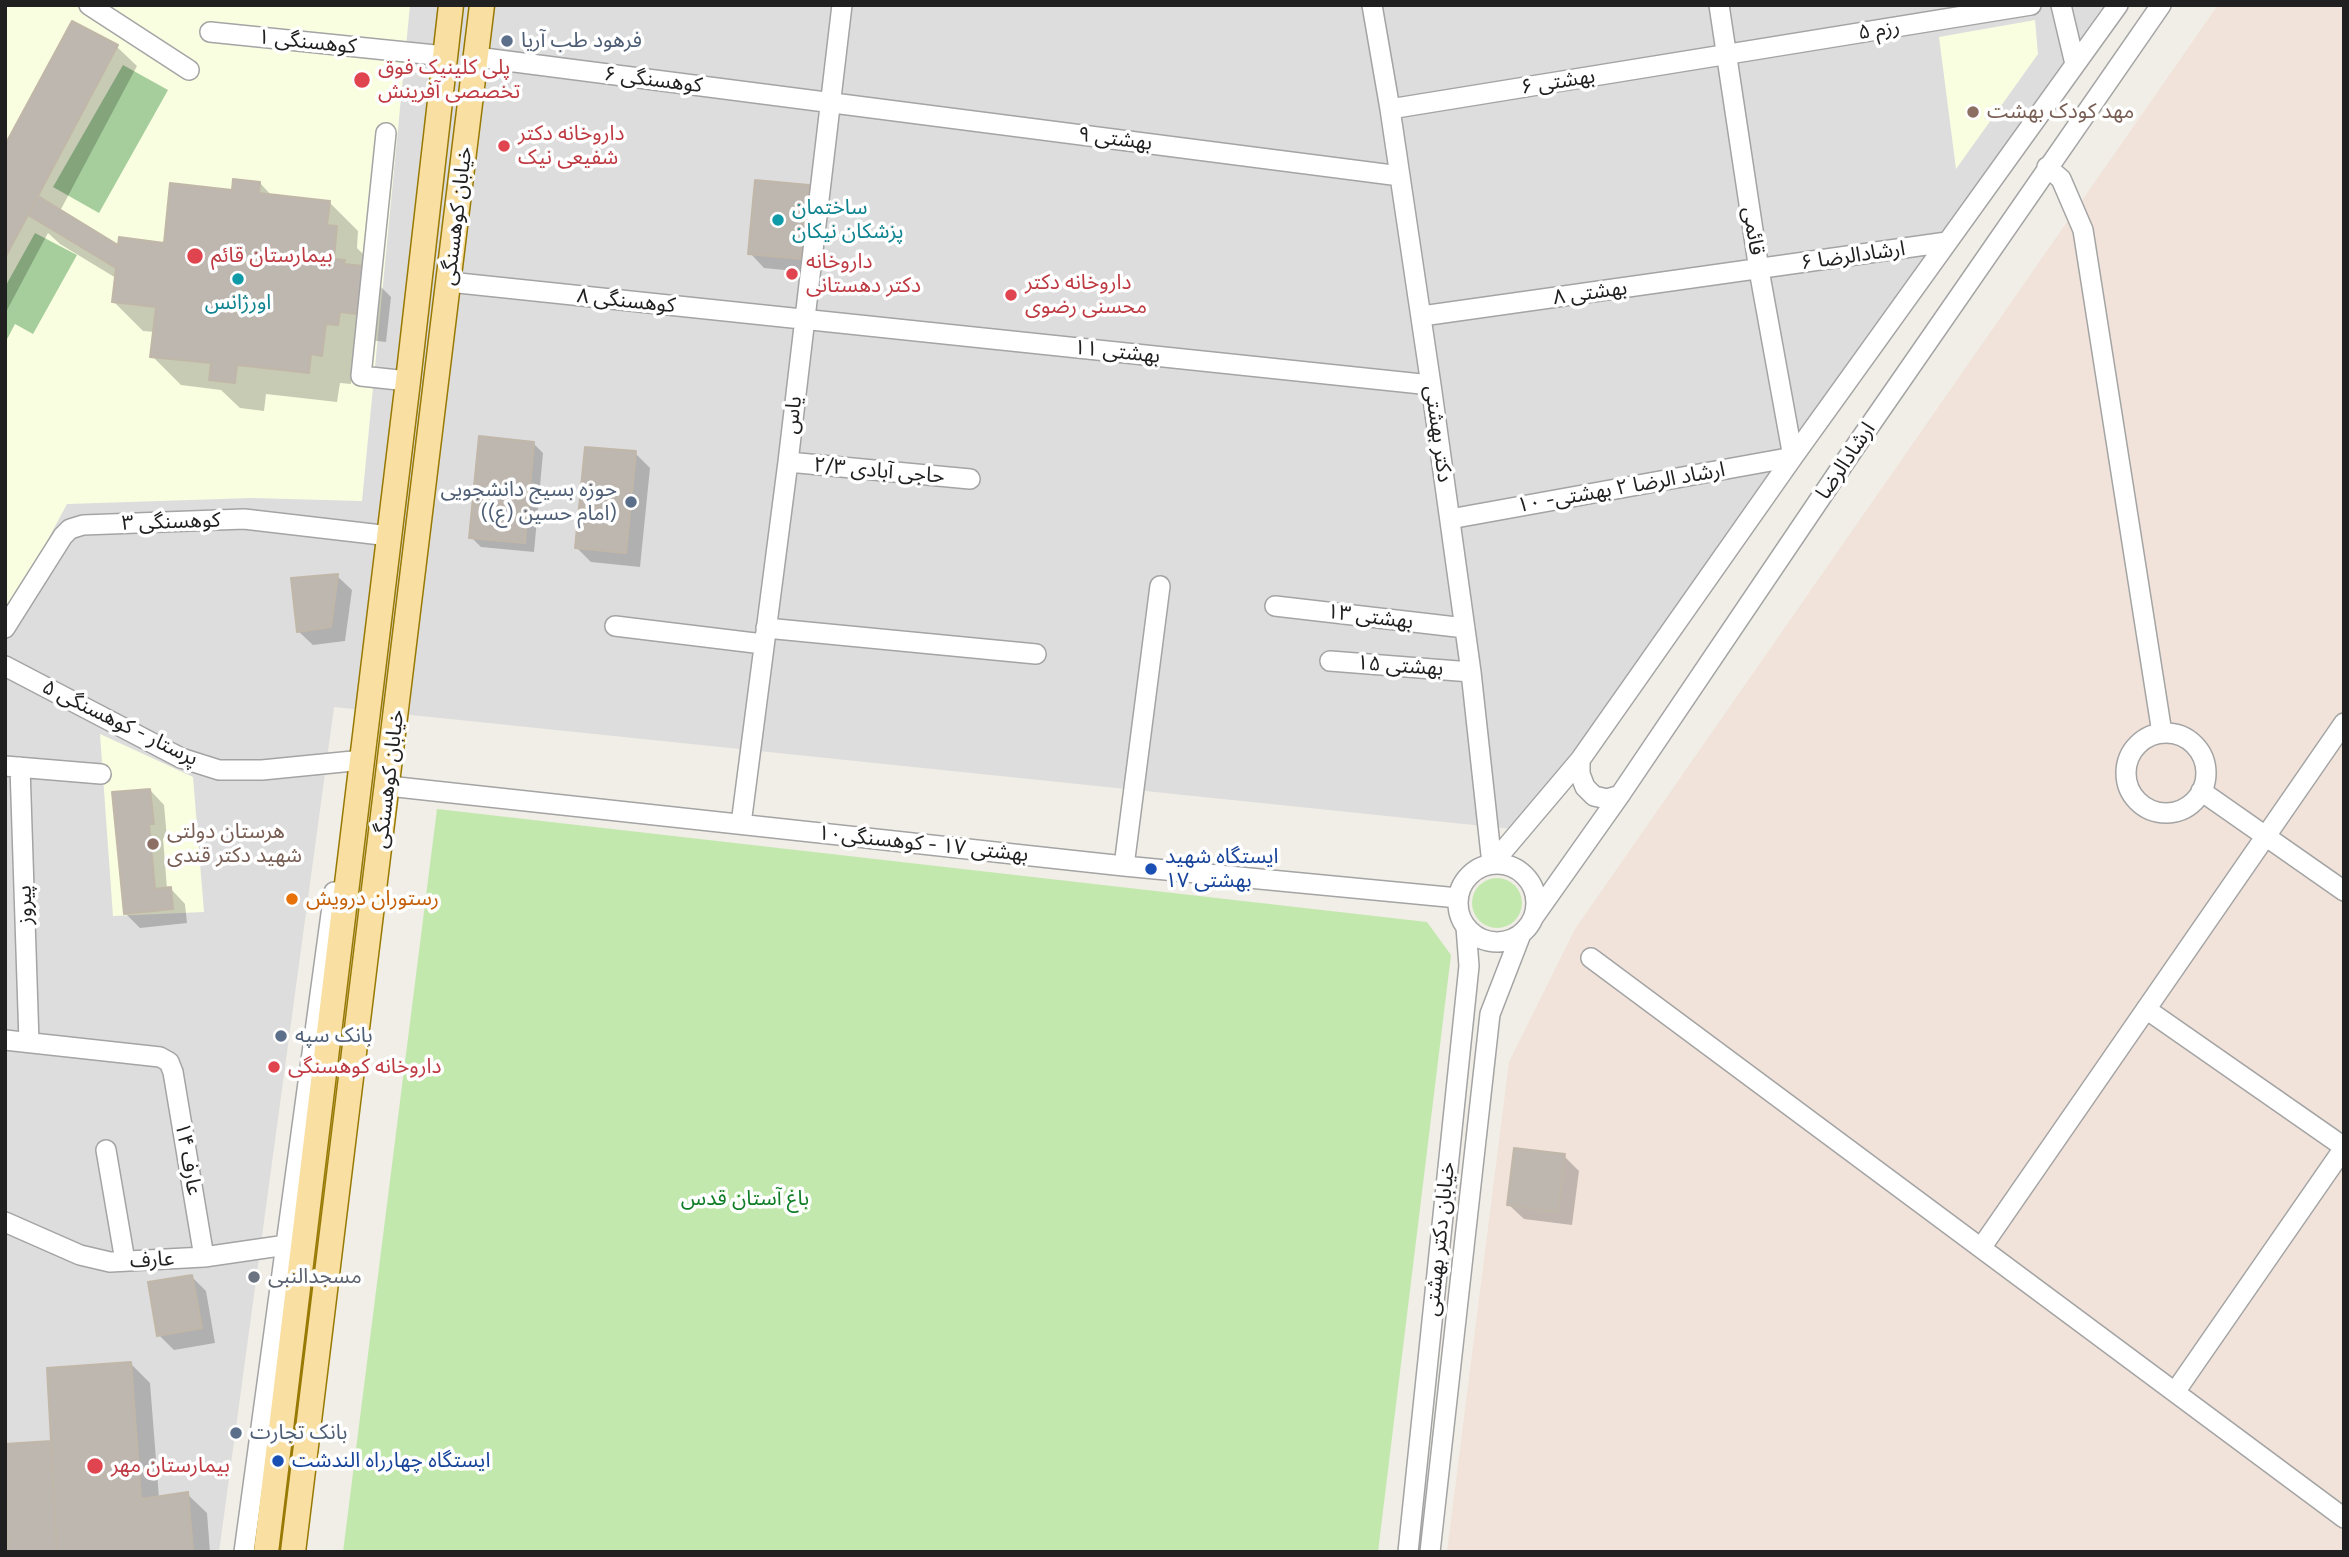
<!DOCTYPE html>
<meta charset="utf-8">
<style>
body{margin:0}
#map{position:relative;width:2349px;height:1557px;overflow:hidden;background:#f0eee6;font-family:Figtree,sans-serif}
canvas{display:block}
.frame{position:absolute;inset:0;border:7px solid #202020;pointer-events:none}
</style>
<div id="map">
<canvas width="2349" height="1557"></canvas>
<div class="frame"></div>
</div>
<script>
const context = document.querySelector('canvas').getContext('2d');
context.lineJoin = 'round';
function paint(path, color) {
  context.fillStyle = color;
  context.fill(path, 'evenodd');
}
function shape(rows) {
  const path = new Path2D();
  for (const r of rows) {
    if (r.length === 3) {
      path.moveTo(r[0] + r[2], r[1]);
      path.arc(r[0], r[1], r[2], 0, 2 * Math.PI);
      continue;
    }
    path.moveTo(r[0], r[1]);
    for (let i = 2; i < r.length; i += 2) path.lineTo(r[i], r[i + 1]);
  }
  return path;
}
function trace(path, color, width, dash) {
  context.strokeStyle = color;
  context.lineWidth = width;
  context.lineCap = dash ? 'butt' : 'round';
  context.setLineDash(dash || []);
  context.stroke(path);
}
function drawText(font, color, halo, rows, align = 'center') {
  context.font = font + ' Figtree,"Noto Sans Arabic",sans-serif';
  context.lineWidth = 7;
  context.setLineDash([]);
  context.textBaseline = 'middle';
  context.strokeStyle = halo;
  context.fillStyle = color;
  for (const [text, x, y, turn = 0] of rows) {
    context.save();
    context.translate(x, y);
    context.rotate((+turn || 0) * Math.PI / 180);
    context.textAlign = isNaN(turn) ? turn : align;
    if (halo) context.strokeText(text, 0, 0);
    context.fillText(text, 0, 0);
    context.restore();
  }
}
paint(shape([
 [5,5,2104,5,1522,830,334,707,219,1552,5,1552]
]), '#dedddd');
paint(shape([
 [5,5,410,5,362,501,252,498,67,504,5,619],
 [2035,20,2038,54,1956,169,1939,37],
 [100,734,193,777,204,912,113,916]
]), '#fafee1');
paint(shape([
 [2218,5,2344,5,2344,1552,1447,1552,1509,1062,1575,929]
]), '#f1e3da');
paint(shape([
 [437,809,1427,922,1451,955,1378,1552,343,1552],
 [1497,903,25]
]), '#c3e8ae');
paint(shape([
 [123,65,168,90,99,213,53,187],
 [35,233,77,255,33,334,15,324,5,343,5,287]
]), '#a5ce9c');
paint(shape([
 [72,23,117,47,137,66,60,211,120,248,165,244,233,192,260,183,272,196,329,202,358,231,357,248,366,257,364,270,391,297,386,342,368,340,355,352,351,384,340,383,337,402,266,394,264,411,240,408,221,390,181,385,152,356,155,332,143,331,114,302,116,278,60,244,48,233,5,314,5,149],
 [808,187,823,202,815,273,764,268,750,253],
 [533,443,543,453,534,552,481,547,471,537],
 [635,453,650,468,640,567,591,562,577,548],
 [337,576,352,590,345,641,313,645,298,631],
 [150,790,164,805,167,838,163,838,167,889,171,889,185,904,187,923,140,928,126,914],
 [1564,1156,1579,1171,1572,1225,1524,1219,1509,1205],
 [192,1277,206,1291,215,1343,174,1350,159,1335],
 [130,1363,150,1383,159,1498,187,1494,207,1513,210,1552,9,1552,5,1445,53,1443]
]), '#0003');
const building = shape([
 [72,21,118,45,5,258,5,145,72,21],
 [233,179,260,182,259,193,330,201,327,225,337,226,334,259,345,260,344,264,363,266,357,314,340,312,338,325,326,324,322,356,311,354,309,373,237,365,235,383,209,380,211,363,150,357,156,307,112,302,116,268,28,215,38,196,118,245,119,237,164,243,170,183,232,190,233,179],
 [755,180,809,185,801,259,748,254,755,180],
 [479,436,534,442,525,543,469,538,479,436],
 [585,447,636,451,626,553,575,548,585,447],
 [338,574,331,627,297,632,291,578,338,574],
 [150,789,154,824,149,824,155,889,171,887,173,909,124,914,112,792,150,789],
 [1514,1148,1565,1154,1558,1212,1507,1205,1514,1148],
 [192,1275,202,1328,157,1336,148,1282,192,1275],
 [131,1362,141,1499,188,1492,193,1552,57,1552,47,1368,131,1362],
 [51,1441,57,1552,8,1552,5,1444,51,1441]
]);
paint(building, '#bdb7b0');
trace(building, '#c1b7a9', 2);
const minor = shape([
 [89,5,189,70],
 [1372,5,1390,109,1431,385,1471,672,1492,864],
 [2061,5,2075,64],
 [210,32,445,56],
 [476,57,1400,176],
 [1390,109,2031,5],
 [386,133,361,376,408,381],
 [2047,167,2061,179,2083,230,2162,733],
 [449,282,1431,385],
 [1422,316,1947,242],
 [788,462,970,479],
 [1450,519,1793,457,1759,270,1719,5],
 [1275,606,1465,628],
 [615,626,763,644],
 [5,628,63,536,70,529,83,525,244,519,390,536],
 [766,628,1036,654],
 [1330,661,1471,672],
 [5,666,181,758,219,770,262,770,363,760],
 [2166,773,40],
 [1580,760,1580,774,1585,787,1594,796,1607,799,1620,795],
 [5,766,101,774],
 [20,767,29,1042],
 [388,786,1124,866,1458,898],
 [2201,791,2344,891],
 [741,824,788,462,842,5],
 [1492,864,1580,760,1793,457,2118,5],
 [1497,903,39],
 [1124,866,1160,586],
 [1533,918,1620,795,1855,447,2161,5],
 [1591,958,2344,1518],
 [2146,1009,2344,1147],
 [5,1040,160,1057,169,1062,173,1072,204,1257],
 [106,1150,125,1261],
 [5,1222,80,1255,110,1262,204,1257,300,1243],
 [1981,1248,2344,723],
 [2175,1392,2344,1148],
 [244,1552,334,892],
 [1408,1552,1469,966,1466,927],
 [1430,1552,1490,1014,1521,934]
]);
const major = shape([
 [266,1552,408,381,451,5],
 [293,1552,482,5]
]);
trace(minor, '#a4a4a4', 22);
trace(major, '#977904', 27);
trace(minor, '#fff', 19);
trace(major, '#f9dfa2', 24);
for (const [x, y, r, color] of [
 [507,41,7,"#5c6f8a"],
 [362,80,9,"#e0444e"],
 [1973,112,7,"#8d6e63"],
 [504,146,7,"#e0444e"],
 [778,220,7,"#0f9aa8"],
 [195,256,9,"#e0444e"],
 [792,274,7,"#e0444e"],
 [238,279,7,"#0f9aa8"],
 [1011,295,7,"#e0444e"],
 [631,502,7,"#5c6f8a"],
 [153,844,7,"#8d6e63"],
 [1151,869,7,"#1a4fb4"],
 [292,899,7,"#e8710a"],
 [281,1036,7,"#5c6f8a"],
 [274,1067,7,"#e0444e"],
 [254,1277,7,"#6b7280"],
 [236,1433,7,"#5c6f8a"],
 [278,1461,7,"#1a4fb4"],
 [95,1466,9,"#e0444e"]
]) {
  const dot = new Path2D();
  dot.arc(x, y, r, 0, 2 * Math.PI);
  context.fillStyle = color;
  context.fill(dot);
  trace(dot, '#fff', 2.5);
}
drawText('21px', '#202020', '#fff', [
 ["رزم ۵",1879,30,-9],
 ["کوهسنگی ۱",307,42,6],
 ["کوهسنگی ۶",653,80,7],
 ["بهشتی ۶",1558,82,-9],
 ["بهشتی ۹",1115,139,7],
 ["خیابان کوهسنگی",457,216,-83],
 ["قائمی",1753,231,81],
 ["ارشادالرضا ۶",1853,256,-8],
 ["بهشتی ۸",1590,293,-8],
 ["کوهسنگی ۸",626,301,6],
 ["بهشتی ۱۱",1117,352,6],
 ["یاس",793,415,-84],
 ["دکتر بهشتی",1438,434,82],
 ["ارشادالرضا",1846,461,-56],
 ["حاجی آبادی ۲/۳",879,471,5],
 ["ارشاد الرضا ۲ بهشتی- ۱۰",1621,488,-10],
 ["کوهسنگی ۳",171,522,-2],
 ["بهشتی ۱۳",1370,617,7],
 ["بهشتی ۱۵",1400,666,4],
 ["پرستار - کوهسنگی ۵",120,723,26],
 ["خیابان کوهسنگی",389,779,-83],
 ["بهشتی ۱۷ - کوهسنگی۱۰",923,844,6],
 ["پیروز",25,905,-92],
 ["عارف ۱۴",188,1159,80],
 ["خیابان دکتر بهشتی",1440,1239,-84],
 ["عارف",152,1260,-3]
]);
drawText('21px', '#4e5e75', '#fff', [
 ["فرهود طب آریا",521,41],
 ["حوزه بسیج دانشجویی",617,490,"right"],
 ["(امام حسین (ع))",617,514,"right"],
 ["بانک سپه",295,1036],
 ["بانک تجارت",250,1433]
], 'left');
drawText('21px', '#be3a42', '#fff', [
 ["پلی کلینیک فوق",378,68],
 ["تخصصی آفرینش",378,92],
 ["داروخانه دکتر",518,134],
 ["شفیعی نیک",518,158],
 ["بیمارستان قائم",211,256],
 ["داروخانه",806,262],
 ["دکتر دهستانی",806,286],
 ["داروخانه دکتر",1025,283],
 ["محسنی رضوی",1025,307],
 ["داروخانه کوهسنگی",288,1067],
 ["بیمارستان مهر",111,1466]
], 'left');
drawText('21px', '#785e54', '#fff', [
 ["مهد کودک بهشت",1987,112],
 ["هرستان دولتی",167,832],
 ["شهید دکتر قندی",167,856]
], 'left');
drawText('21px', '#0d838f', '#fff', [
 ["ساختمان",792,208],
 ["پزشکان نیکان",792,232],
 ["اورژانس",238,303,"center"]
], 'left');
drawText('21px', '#164399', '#fff', [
 ["ایستگاه شهید",1165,857],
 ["بهشتی ۱۷",1165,881],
 ["ایستگاه چهارراه الندشت",292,1461]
], 'left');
drawText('21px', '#c56008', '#fff', [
 ["رستوران درویش",306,899]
], 'left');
drawText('21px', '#0f7d26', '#fff', [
 ["باغ آستان قدس",745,1199]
]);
drawText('21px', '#5b616d', '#fff', [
 ["مسجدالنبی",268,1277]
], 'left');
</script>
